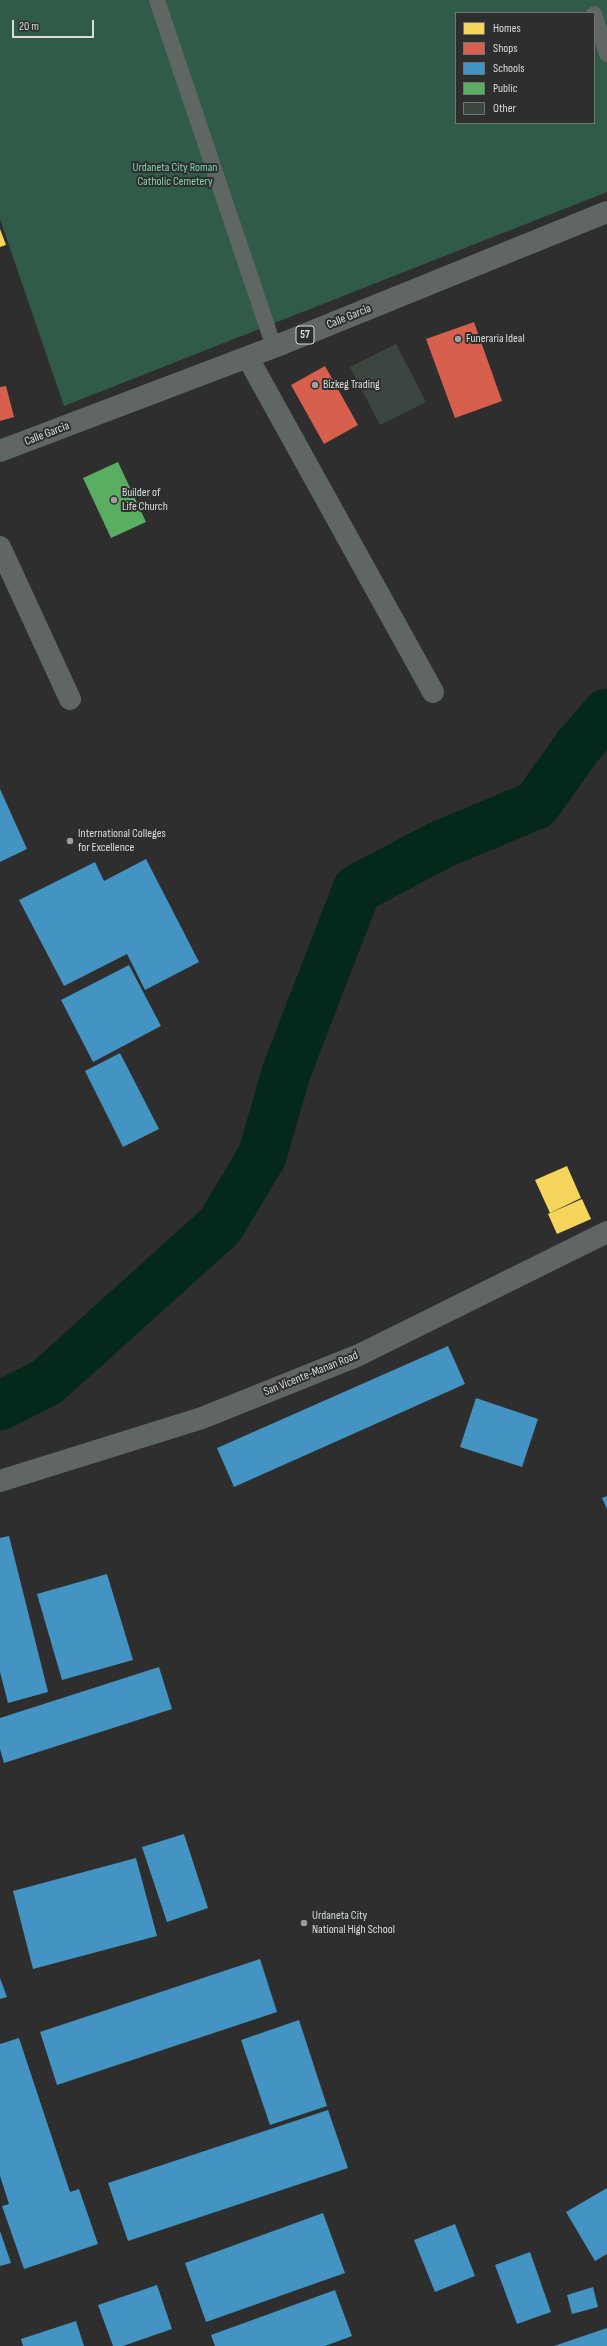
<!DOCTYPE html>
<style>
body{margin:0}
#map{position:relative;width:607px;height:2346px;overflow:hidden;background:#2e2e2e;font-family:"Sofia Sans Condensed",sans-serif}
canvas{display:block}
.legend{position:absolute;left:455px;top:12px;width:140px;height:112px;box-sizing:border-box;background:#2d2f2e;border:1px solid #727473;margin:0;padding:5px 7px;list-style:none;font-size:12px;color:#dadbda}
.legend li{display:flex;align-items:center;gap:8px;height:20px}
.legend b{width:20px;border:1px solid #727473}
.scale{position:absolute;left:12px;top:20px;width:82px;height:18px;box-sizing:border-box;border:2px solid #dadbda;border-top:0;padding-left:5px;font-size:12px;line-height:14px;white-space:nowrap;color:#dadbda;-webkit-text-stroke:3px #2d2f2e;paint-order:stroke}
</style>
<div id="map">
<canvas width="607" height="2346"></canvas>
<ul class="legend">
<li><b style="height:11px;background:#f6d55c"></b>Homes</li>
<li><b style="height:11px;background:#d6604d"></b>Shops</li>
<li><b style="height:11px;background:#4393c3"></b>Schools</li>
<li><b style="height:11px;background:#5aae61"></b>Public</li>
<li><b style="height:11px;background:#3c4641"></b>Other</li>
</ul>
<div class="scale">20 m</div>
</div>
<script>
const context = document.querySelector('canvas').getContext('2d');
context.lineJoin = 'round';
function paint(path, color) {
  context.fillStyle = color;
  context.fill(path, 'evenodd');
}
function shape(rows) {
  const path = new Path2D();
  for (const r of rows) {
    path.moveTo(r[0], r[1]);
    for (let i = 2; i < r.length; i += 2) path.lineTo(r[i], r[i + 1]);
  }
  return path;
}
function trace(path, color, width, dash) {
  context.strokeStyle = color;
  context.lineWidth = width;
  context.lineCap = dash ? 'butt' : 'round';
  context.setLineDash(dash || []);
  context.stroke(path);
}
function drawText(font, color, halo, rows, align = 'center') {
  context.font = font + ' "Sofia Sans Condensed",sans-serif';
  context.lineWidth = 4;
  context.setLineDash([]);
  context.textBaseline = 'middle';
  context.strokeStyle = halo;
  context.fillStyle = color;
  for (const [text, x, y, turn = 0] of rows) {
    context.save();
    context.translate(x, y);
    context.rotate((+turn || 0) * Math.PI / 180);
    context.textAlign = isNaN(turn) ? turn : align;
    if (halo) context.strokeText(text, 0, 0);
    context.fillText(text, 0, 0);
    context.restore();
  }
}
paint(shape([
 [0,0,607,0,607,192,64,406,0,219],
 [456,13,594,13,594,123,456,123]
]), '#315b49');
paint(shape([
 [0,229,6,245,0,247],
 [567,1166,581,1198,550,1213,535,1180],
 [582,1199,591,1219,557,1234,548,1214]
]), '#f6d55c');
paint(shape([
 [474,322,502,401,455,418,426,339],
 [325,366,358,425,324,444,291,385],
 [6,386,14,417,0,421,0,387]
]), '#d6604d');
paint(shape([
 [0,789,27,849,0,862],
 [146,859,199,962,145,990,127,954,64,986,19,900,95,862,104,881],
 [129,965,161,1026,93,1062,61,1000],
 [120,1053,159,1129,123,1147,85,1071],
 [448,1346,465,1384,234,1487,217,1448],
 [476,1398,538,1419,522,1467,460,1447],
 [607,1496,607,1509,602,1498],
 [9,1536,48,1692,8,1703,0,1672,0,1538],
 [107,1574,133,1660,62,1680,37,1594],
 [159,1667,172,1709,4,1763,0,1749,0,1718],
 [184,1834,208,1908,167,1922,142,1847],
 [136,1858,157,1936,33,1969,13,1891],
 [260,1959,277,2012,57,2085,40,2032],
 [0,1978,7,1997,0,1999],
 [299,2020,327,2106,270,2125,241,2040],
 [19,2038,70,2192,79,2189,98,2244,24,2269,2,2206,9,2204,0,2176,0,2044],
 [328,2110,348,2168,128,2241,108,2183],
 [607,2188,607,2254,595,2261,566,2212],
 [323,2213,345,2273,206,2322,185,2263],
 [455,2224,475,2276,435,2292,414,2240],
 [0,2231,11,2263,0,2266],
 [530,2252,551,2312,517,2324,495,2265],
 [157,2285,172,2329,123,2346,113,2346,98,2305],
 [593,2287,598,2307,572,2314,567,2295],
 [335,2290,352,2336,325,2346,215,2346,211,2335],
 [76,2321,84,2346,23,2346,21,2339],
 [607,2328,607,2346,554,2346]
]), '#4393c3');
paint(shape([
 [118,462,146,522,111,538,83,478]
]), '#5aae61');
trace(shape([
 [0,1406,47,1382,220,1226,262,1156,287,1070,357,889,440,845,536,805,578,746,607,713]
]), '#04281a', 49);
paint(shape([
 [396,344,426,402,380,425,350,367]
]), '#3c4641');
trace(shape([
 [157,0,274,347],
 [594,14,607,54]
]), '#5f6663', 16);
trace(shape([
 [248,358,433,692],
 [0,547,70,699]
]), '#5f6663', 22);
trace(shape([
 [0,1481,202,1418,359,1355,607,1232]
]), '#5f6663', 22);
trace(shape([
 [0,451,274,347,607,212]
]), '#5f6663', 22);
for (const [x, y, r, color] of [
 [458,339,4,"#9e9e9e"],
 [315,385,4,"#9e9e9e"],
 [114,500,4,"#9e9e9e"],
 [70,841,4,"#9e9e9e"],
 [304,1923,4,"#9e9e9e"]
]) {
  const dot = new Path2D();
  dot.arc(x, y, r, 0, 2 * Math.PI);
  context.fillStyle = color;
  context.fill(dot);
  trace(dot, '#2d2f2e', 1.5);
}
for (const [x, y, w] of [
 [305,335,18]
]) {
  const box = new Path2D();
  box.roundRect(x - w / 2, y - 9, w, 18, 3);
  context.fillStyle = '#2d2f2e';
  context.fill(box);
  trace(box, '#dadbda', 1);
}
drawText('bold 11px', '#dadbda', null, [
 ["57",305,335]
]);
drawText('12px', '#80d4ad', '#2d2f2e', [
 ["Urdaneta City Roman",175,168],
 ["Catholic Cemetery",175,182]
]);
drawText('12px', '#dadbda', '#2d2f2e', [
 ["Calle Garcia",349,317,-22],
 ["Calle Garcia",47,434,-21],
 ["San Vicente-Manan Road",311,1374,-22]
]);
drawText('12px', '#dadbda', '#2d2f2e', [
 ["Funeraria Ideal",466,339],
 ["Bizkeg Trading",323,385],
 ["Builder of",122,493],
 ["Life Church",122,507],
 ["International Colleges",78,834],
 ["for Excellence",78,848],
 ["Urdaneta City",312,1916],
 ["National High School",312,1930]
], 'left');
</script>
